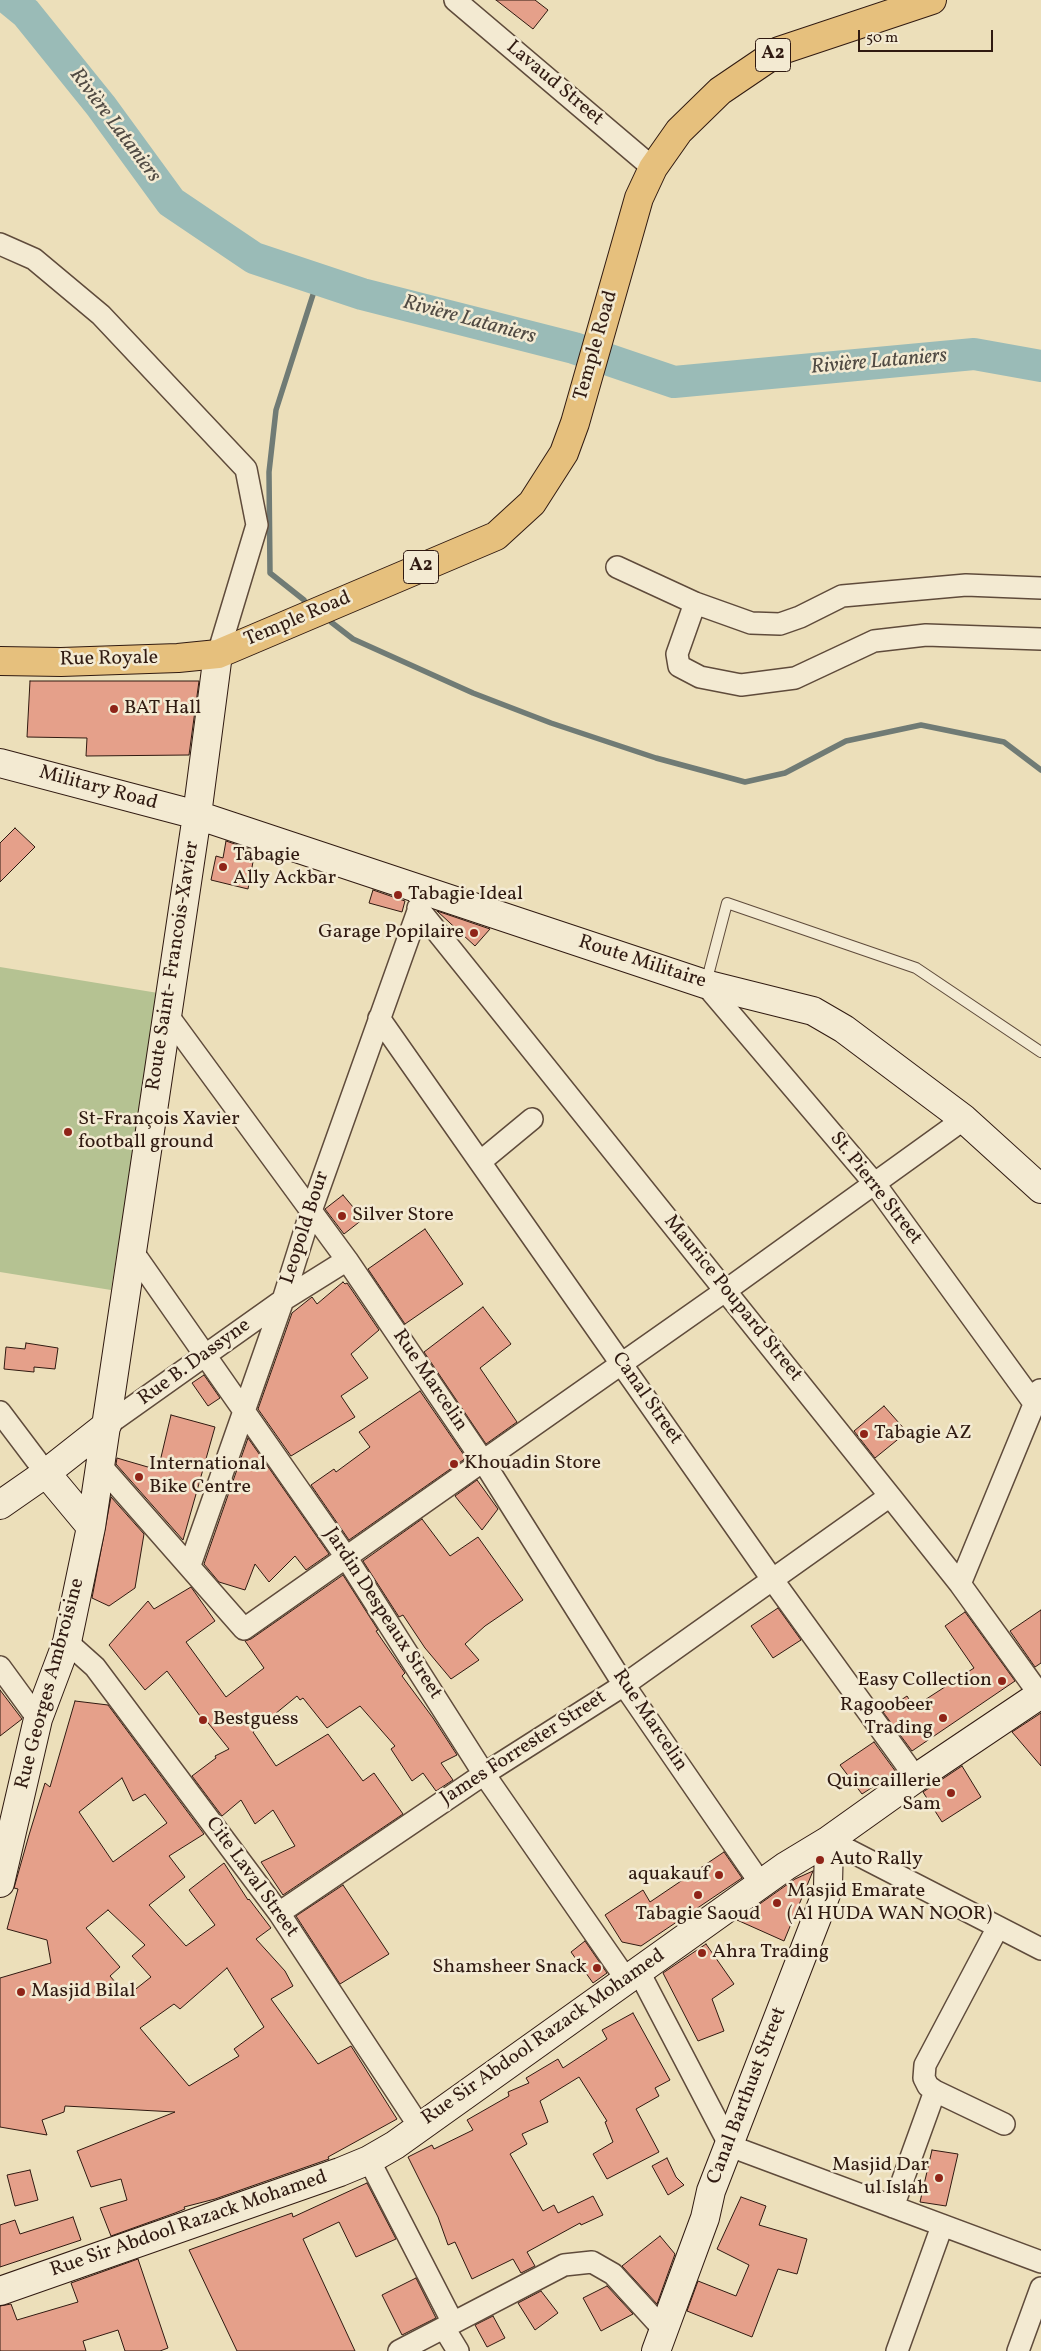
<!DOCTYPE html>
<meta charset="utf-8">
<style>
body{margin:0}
#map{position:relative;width:1041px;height:2351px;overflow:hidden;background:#ecdfba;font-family:Vollkorn,serif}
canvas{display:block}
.scale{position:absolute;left:858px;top:30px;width:135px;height:22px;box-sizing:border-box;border:2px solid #301a11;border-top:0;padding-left:6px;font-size:15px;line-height:18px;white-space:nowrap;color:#301a11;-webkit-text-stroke:4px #f3ead2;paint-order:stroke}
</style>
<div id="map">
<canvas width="1041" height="2351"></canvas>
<div class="scale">50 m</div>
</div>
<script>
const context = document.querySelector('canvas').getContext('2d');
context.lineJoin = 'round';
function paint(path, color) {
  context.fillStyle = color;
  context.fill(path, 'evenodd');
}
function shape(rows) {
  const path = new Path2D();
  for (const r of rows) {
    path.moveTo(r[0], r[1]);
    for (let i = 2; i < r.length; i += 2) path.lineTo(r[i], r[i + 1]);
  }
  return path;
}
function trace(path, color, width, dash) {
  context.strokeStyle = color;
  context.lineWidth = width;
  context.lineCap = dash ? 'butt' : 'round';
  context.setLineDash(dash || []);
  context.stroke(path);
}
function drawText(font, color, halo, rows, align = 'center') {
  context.font = font + ' Vollkorn,serif';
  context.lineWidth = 5;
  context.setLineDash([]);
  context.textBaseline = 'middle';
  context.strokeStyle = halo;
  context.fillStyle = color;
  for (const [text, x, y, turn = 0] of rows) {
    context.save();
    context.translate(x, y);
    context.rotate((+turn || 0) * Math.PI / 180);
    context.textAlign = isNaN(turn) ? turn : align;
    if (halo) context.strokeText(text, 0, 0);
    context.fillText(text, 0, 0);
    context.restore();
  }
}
paint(shape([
 [0,967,158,993,111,1290,0,1272]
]), '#b5c292');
trace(shape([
 [304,600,270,573,269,472,276,410,318,279],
 [331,622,353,639,473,693,551,723,656,758,745,782,785,773,846,741,921,725,1004,742,1041,770]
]), '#707b75', 5.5);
trace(shape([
 [10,0,26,13,101,106,171,202,254,258,362,294,574,348,674,382,974,354,1041,366]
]), '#9abbb7', 32);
const building = shape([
 [496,0,535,0,548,10,533,29,496,0],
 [30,681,199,681,189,755,86,756,87,738,27,737,30,681],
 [15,828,35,847,0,882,0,843,15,828],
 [226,841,255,851,248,889,211,880,216,856,223,858,226,841],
 [373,890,405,901,402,912,369,903,373,890],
 [437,911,490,929,475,946,437,911],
 [343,1195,363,1219,344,1234,325,1209,343,1195],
 [425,1229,463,1284,405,1324,368,1269,425,1229],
 [343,1282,345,1284,347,1283,379,1330,351,1354,368,1378,341,1396,355,1417,291,1456,258,1409,292,1313,312,1297,317,1304,343,1282],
 [483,1307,511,1344,480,1368,517,1422,486,1444,424,1352,483,1307],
 [26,1343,58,1348,55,1369,34,1367,34,1372,4,1369,6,1347,25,1349,26,1343],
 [204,1375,220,1398,208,1406,192,1383,204,1375],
 [420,1391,466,1458,349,1540,311,1485,334,1469,336,1472,370,1447,359,1432,420,1391],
 [884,1406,907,1432,875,1458,854,1431,884,1406],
 [171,1415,215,1427,183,1540,116,1464,117,1458,158,1470,171,1415],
 [248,1438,329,1554,306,1570,295,1556,269,1582,255,1564,245,1590,219,1582,204,1564,248,1438],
 [477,1480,498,1509,482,1530,455,1496,477,1480],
 [111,1497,144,1534,135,1588,109,1606,92,1598,111,1497],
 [422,1519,450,1556,478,1537,523,1600,485,1626,465,1644,479,1660,451,1679,425,1648,403,1615,399,1617,363,1561,422,1519],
 [343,1575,378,1630,376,1631,405,1673,402,1676,433,1718,457,1755,441,1763,453,1780,436,1791,423,1773,412,1781,391,1749,395,1746,360,1706,327,1728,303,1698,300,1700,297,1696,253,1732,276,1766,328,1734,363,1781,374,1773,403,1814,283,1895,261,1862,295,1846,273,1810,255,1824,241,1800,222,1816,192,1776,216,1758,215,1756,229,1749,205,1719,203,1720,167,1671,145,1690,109,1645,148,1601,154,1609,191,1587,215,1621,186,1642,226,1697,264,1668,245,1641,251,1639,343,1575],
 [778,1608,801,1640,773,1658,751,1626,778,1608],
 [1041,1610,1041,1663,1035,1667,1010,1631,1041,1610],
 [965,1612,1015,1681,912,1751,883,1712,907,1696,914,1707,974,1668,945,1626,965,1612],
 [0,1690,22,1719,0,1736,0,1690],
 [75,1701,108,1705,204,1834,169,1856,185,1877,149,1905,186,1946,215,1925,189,1890,224,1863,248,1900,249,1899,271,1928,256,1939,285,1971,293,1986,271,1999,318,2064,351,2046,397,2119,328,2157,329,2159,215,2199,184,2207,185,2209,175,2213,111,2236,100,2208,127,2200,121,2179,91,2187,77,2151,175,2112,65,2106,64,2112,42,2120,47,2135,0,2127,0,1978,51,1963,47,1940,7,1929,18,1889,14,1888,29,1835,45,1783,50,1787,75,1701],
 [122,1778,133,1801,145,1794,167,1823,113,1862,79,1812,122,1778],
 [108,1910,145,1945,132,1956,151,1977,127,1996,110,1976,120,1967,86,1928,108,1910],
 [227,1968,264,2027,234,2049,239,2056,189,2086,140,2028,174,2004,180,2009,227,1968],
 [1041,1713,1041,1766,1012,1732,1041,1713],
 [874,1742,896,1772,862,1794,840,1765,874,1742],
 [962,1766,981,1797,942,1822,923,1792,962,1766],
 [724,1852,742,1878,641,1946,622,1942,605,1915,643,1890,650,1902,724,1852],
 [813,1871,784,1941,737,1920,795,1879,813,1871],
 [343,1885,389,1954,340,1984,296,1916,343,1885],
 [585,1941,607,1973,593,1983,571,1952,585,1941],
 [706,1944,734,1984,712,1999,724,2031,698,2041,663,1973,706,1944],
 [633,2013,670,2080,655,2088,659,2096,636,2109,659,2152,607,2179,593,2154,613,2142,605,2122,607,2121,579,2077,540,2101,548,2122,522,2134,527,2144,510,2154,543,2211,554,2205,558,2213,593,2196,603,2215,581,2225,580,2223,527,2252,535,2266,521,2273,513,2259,472,2279,455,2242,448,2245,438,2217,408,2157,432,2145,434,2149,473,2130,467,2120,509,2096,508,2092,529,2083,526,2078,558,2059,563,2068,607,2039,602,2030,633,2013],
 [932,2150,958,2154,946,2206,920,2202,932,2150],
 [667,2158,676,2177,684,2185,668,2195,652,2166,667,2158],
 [30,2170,38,2200,15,2206,7,2175,30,2170],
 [367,2183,396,2239,356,2257,339,2222,303,2239,355,2351,237,2351,189,2250,292,2213,293,2217,367,2183],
 [741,2197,766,2206,759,2225,807,2239,797,2274,778,2269,752,2337,687,2311,698,2281,736,2296,749,2265,717,2249,741,2197],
 [73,2217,81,2240,0,2267,0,2225,15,2220,20,2234,73,2217],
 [660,2236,675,2254,657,2304,622,2266,660,2236],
 [138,2259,168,2348,160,2351,125,2351,118,2330,83,2341,86,2351,0,2351,0,2306,11,2304,17,2320,78,2302,71,2283,138,2259],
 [416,2278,436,2318,402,2335,382,2295,416,2278],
 [607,2286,633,2314,601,2331,583,2298,607,2286],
 [541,2291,558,2313,535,2330,518,2303,541,2291],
 [493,2316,505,2338,487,2347,475,2325,493,2316]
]);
paint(building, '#e5a08a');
trace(building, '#301a11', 1);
const lane = shape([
 [706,983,727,903,916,968,1041,1052]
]);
const street = shape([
 [455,0,653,168],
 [0,244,34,259,101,315,246,469,257,525,218,654],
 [617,567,695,603,751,623,780,624,800,617,842,596,966,585,1041,588],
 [695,603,677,654,679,666,700,677,741,685,795,678,874,641,926,635,1041,639],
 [418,908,890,1496,960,1584,1040,1695],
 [705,984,875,1184,1034,1403],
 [166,1013,347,1260,483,1461,624,1685,761,1884],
 [379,1018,772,1579,916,1778],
 [480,1162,532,1119],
 [133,1252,346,1557,484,1774,626,1979],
 [0,1412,46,1473],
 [107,1425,283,1300,347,1260],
 [100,1465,244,1629,725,1291,964,1119],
 [190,1565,283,1300,311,1211,423,897],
 [960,1584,1040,1390],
 [67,1642,95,1667,279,1913,419,2126],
 [0,1667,38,1719],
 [829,1840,1041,1949],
 [279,1913,484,1774,624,1685,890,1496],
 [639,1972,730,2146,1041,2262],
 [935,2091,1004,2124],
 [369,2160,453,2323],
 [893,2207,935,2091,928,2086,924,2078,925,2065,998,1927],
 [444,2328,458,2351],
 [399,2351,564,2265,592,2262,613,2274,664,2330],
 [897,2351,942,2226],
 [1018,2351,1041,2288]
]);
const secondary = shape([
 [0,763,197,815,705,984,813,1011,844,1029,964,1119,1041,1189],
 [46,1473,91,1527],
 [0,1505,46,1473,107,1425],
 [0,1883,38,1719,67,1642,91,1527,197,815,218,654],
 [0,2291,340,2172,369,2160,395,2145,786,1866,829,1840,916,1778,1041,1694],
 [656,2351,705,2218,711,2191,828,1889,829,1840]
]);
const primary = shape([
 [0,661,61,662,178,658,218,654,496,536,532,503,564,453,575,423,639,198,653,168,679,131,720,91,779,51,932,0]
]);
trace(lane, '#5f4b3b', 12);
trace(street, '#5f4b3b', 24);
trace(secondary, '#301a11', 30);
trace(primary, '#301a11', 30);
trace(lane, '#f3ead2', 10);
trace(street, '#f3ead2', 21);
trace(secondary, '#f3ead2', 28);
trace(primary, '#e6c07d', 28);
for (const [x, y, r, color] of [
 [114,709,5,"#8f2418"],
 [223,867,5,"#8f2418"],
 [398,895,5,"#8f2418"],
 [474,933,5,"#8f2418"],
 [68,1132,5,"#8f2418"],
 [342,1216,5,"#8f2418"],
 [864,1434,5,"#8f2418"],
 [454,1464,5,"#8f2418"],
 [139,1477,5,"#8f2418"],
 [1002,1681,5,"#8f2418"],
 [943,1718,5,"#8f2418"],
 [203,1720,5,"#8f2418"],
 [951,1793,5,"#8f2418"],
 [820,1860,5,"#8f2418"],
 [719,1875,5,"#8f2418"],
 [698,1895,5,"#8f2418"],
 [777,1903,5,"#8f2418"],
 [702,1953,5,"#8f2418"],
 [597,1968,5,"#8f2418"],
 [21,1992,5,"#8f2418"],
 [939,2178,5,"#8f2418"]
]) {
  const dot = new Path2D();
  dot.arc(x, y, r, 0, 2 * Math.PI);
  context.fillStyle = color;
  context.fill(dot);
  trace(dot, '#f3ead2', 2);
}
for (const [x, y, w] of [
 [773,55,35],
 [421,567,35]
]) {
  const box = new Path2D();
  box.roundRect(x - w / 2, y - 16.5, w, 33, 4);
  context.fillStyle = '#f3ead2';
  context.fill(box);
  trace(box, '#301a11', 1);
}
drawText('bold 19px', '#301a11', null, [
 ["A2",773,55],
 ["A2",421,567]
]);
drawText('20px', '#301a11', '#f3ead2', [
 ["Lavaud Street",554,84,40],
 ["Temple Road",597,346,-74],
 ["Temple Road",298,620,-23],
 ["Rue Royale",109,660,-1],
 ["Military Road",98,789,15],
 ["Route Militaire",642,963,18],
 ["Route Saint- Francois-Xavier",174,966,-81],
 ["St. Pierre Street",875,1189,52],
 ["Leopold Bour",306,1228,-72],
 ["Maurice Poupard Street",732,1299,51],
 ["Rue B. Dassyne",195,1363,-36],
 ["Rue Marcelin",429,1381,56],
 ["Canal Street",646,1399,55],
 ["Jardin Despeaux Street",382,1614,57],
 ["Rue Georges Ambroisine",51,1684,-75],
 ["Rue Marcelin",649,1721,56],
 ["James Forrester Street",524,1749,-33],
 ["Cite Laval Street",251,1878,54],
 ["Rue Sir Abdool Razack Mohamed",544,2038,-35],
 ["Canal Barthust Street",748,2096,-69],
 ["Rue Sir Abdool Razack Mohamed",189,2225,-19]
]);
drawText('20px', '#301a11', '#f3ead2', [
 ["BAT Hall",124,709],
 ["Tabagie",233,856],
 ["Ally Ackbar",233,879],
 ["Tabagie Ideal",408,895],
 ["Garage Popilaire",464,933,"right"],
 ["St-François Xavier",78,1120],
 ["football ground",78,1143],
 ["Silver Store",352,1216],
 ["Tabagie AZ",874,1434],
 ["Khouadin Store",464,1464],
 ["International",149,1465],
 ["Bike Centre",149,1488],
 ["Easy Collection",992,1681,"right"],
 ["Ragoobeer",933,1706,"right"],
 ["Trading",933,1729,"right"],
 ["Bestguess",213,1720],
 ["Quincaillerie",941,1782,"right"],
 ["Sam",941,1805,"right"],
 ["Auto Rally",830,1860],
 ["aquakauf",709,1875,"right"],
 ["Masjid Emarate",787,1892],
 ["(Al HUDA WAN NOOR)",787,1915],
 ["Tabagie Saoud",698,1915,"center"],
 ["Ahra Trading",712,1953],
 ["Shamsheer Snack",587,1968,"right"],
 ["Masjid Bilal",31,1992],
 ["Masjid Dar",929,2166,"right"],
 ["ul Islah",929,2189,"right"]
], 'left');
drawText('italic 21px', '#504a43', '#f3ead2', [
 ["Rivière Lataniers",114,126,53],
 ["Rivière Lataniers",469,321,15],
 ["Rivière Lataniers",879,363,-5]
]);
</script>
